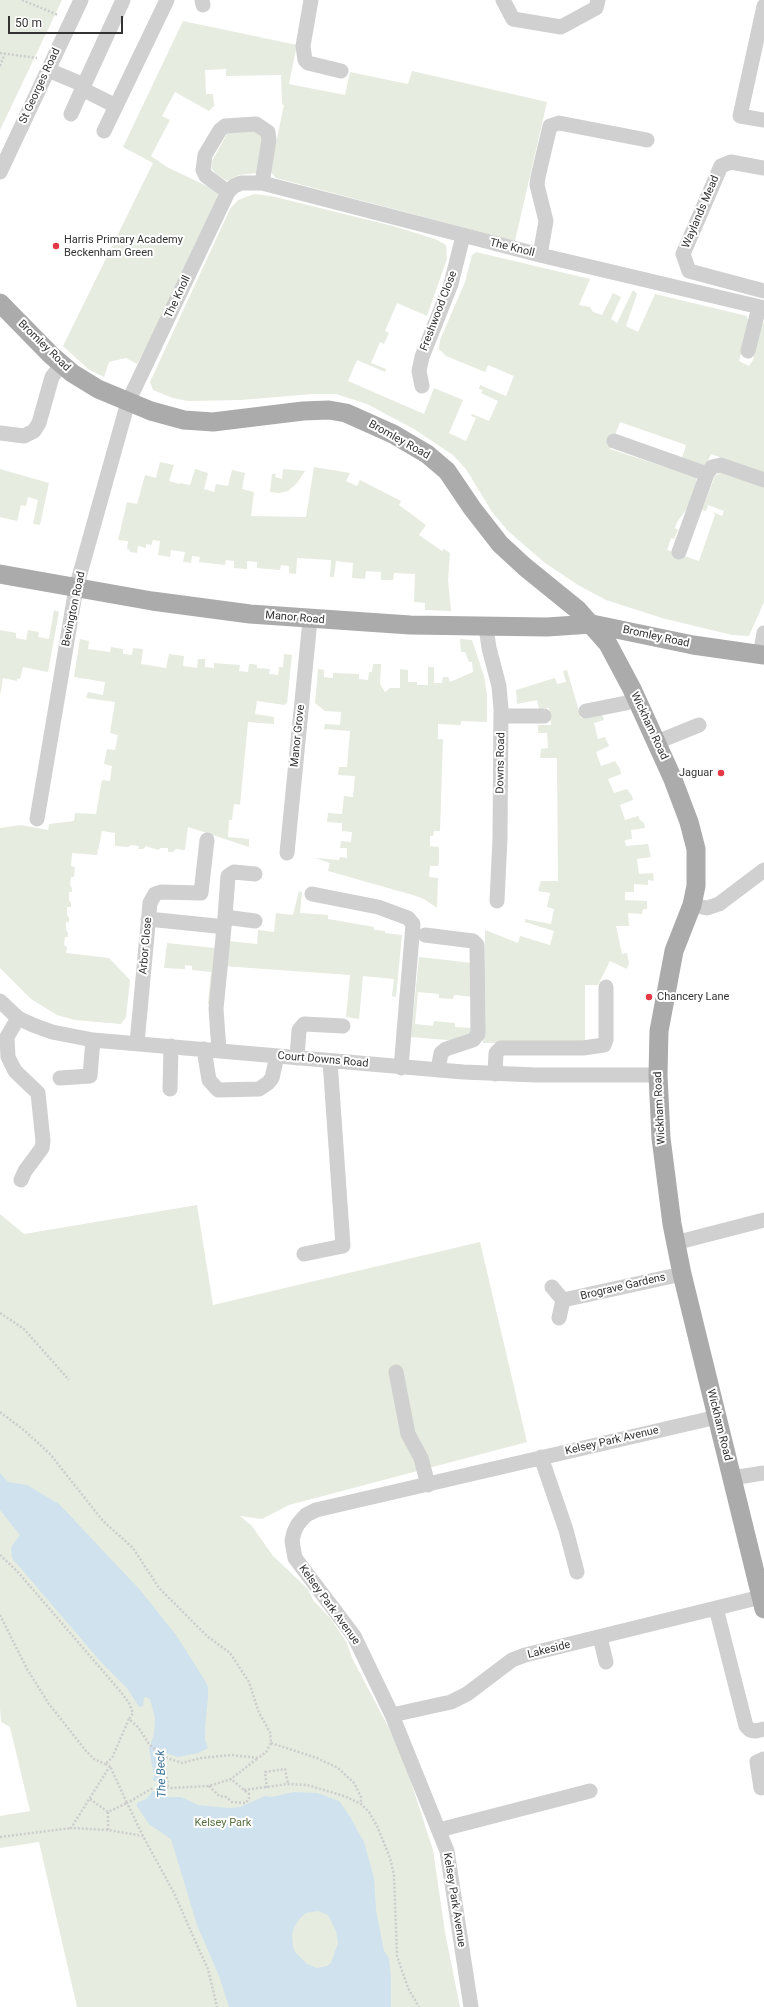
<!DOCTYPE html>
<style>
body{margin:0}
#map{position:relative;width:764px;height:2007px;overflow:hidden;background:#fff;font-family:Roboto,sans-serif}
canvas{display:block}
.scale{position:absolute;left:8px;top:16px;width:115px;height:18px;box-sizing:border-box;border:2px solid #333;border-top:0;padding-left:5px;font-size:12px;line-height:14px;white-space:nowrap;color:#333;-webkit-text-stroke:3px #fff;paint-order:stroke}
</style>
<div id="map">
<canvas width="764" height="2007"></canvas>
<div class="scale">50 m</div>
</div>
<script>
const context = document.querySelector('canvas').getContext('2d');
context.lineJoin = 'round';
function paint(path, color) {
  context.fillStyle = color;
  context.fill(path, 'evenodd');
}
function shape(rows) {
  const path = new Path2D();
  for (const r of rows) {
    path.moveTo(r[0], r[1]);
    for (let i = 2; i < r.length; i += 2) path.lineTo(r[i], r[i + 1]);
  }
  return path;
}
function trace(path, color, width, dash) {
  context.strokeStyle = color;
  context.lineWidth = width;
  context.lineCap = dash ? 'butt' : 'round';
  context.setLineDash(dash || []);
  context.stroke(path);
}
function drawText(font, color, halo, rows, align = 'center') {
  context.font = font + ' Roboto,sans-serif';
  context.lineWidth = 4;
  context.setLineDash([]);
  context.textBaseline = 'middle';
  context.strokeStyle = halo;
  context.fillStyle = color;
  for (const [text, x, y, turn = 0] of rows) {
    context.save();
    context.translate(x, y);
    context.rotate((+turn || 0) * Math.PI / 180);
    context.textAlign = isNaN(turn) ? turn : align;
    if (halo) context.strokeText(text, 0, 0);
    context.fillText(text, 0, 0);
    context.restore();
  }
}
paint(shape([
 [0,0,62,0,0,130],
 [183,21,297,45,289,84,345,95,350,72,408,84,412,71,547,102,515,241,276,178,271,172,271,167,284,105,282,104,281,75,226,76,226,69,205,70,206,94,213,94,214,106,209,111,175,92,162,116,170,120,151,156,167,167,219,192,214,207,163,317,137,364,126,358,109,362,104,377,88,369,63,346,153,163,123,147],
 [257,131,264,136,257,173,239,175,227,181,216,174,211,168,212,161,228,132],
 [254,194,271,196,393,226,435,239,446,245,447,259,427,316,397,303,385,331,389,333,384,344,380,342,371,363,386,369,385,372,357,360,348,381,424,414,434,388,463,400,449,433,466,441,476,418,471,416,472,414,489,421,498,401,481,393,483,390,479,389,480,385,506,396,514,376,488,365,485,372,446,356,439,349,440,340,465,282,472,255,476,252,590,279,579,305,590,307,593,312,602,315,613,293,621,297,611,319,617,323,633,290,637,294,626,326,638,332,655,294,747,316,749,324,739,361,749,366,753,360,760,328,764,322,764,474,711,454,705,467,682,458,686,445,620,422,610,449,696,477,697,483,689,506,677,522,675,528,678,530,674,539,671,538,667,550,699,561,715,515,713,512,722,516,724,511,708,505,706,511,702,510,715,476,722,472,764,484,764,602,749,636,732,635,662,618,606,600,578,585,545,563,508,531,492,512,466,469,453,455,414,429,367,404,336,394,313,394,240,400,188,401,173,398,153,390,150,382,230,209,238,200],
 [160,462,174,465,169,481,179,484,180,483,190,485,195,469,208,473,204,489,214,492,216,484,228,486,232,470,245,473,242,489,254,492,251,516,306,517,314,467,350,473,346,481,357,486,360,480,401,501,399,505,426,525,419,535,442,551,444,549,450,553,448,580,451,611,425,610,425,603,414,602,415,574,394,573,393,580,381,580,381,572,366,571,365,579,352,578,353,563,336,561,334,577,330,577,331,560,297,558,296,574,289,573,289,566,281,565,280,570,257,568,257,562,247,561,247,569,234,568,234,561,226,560,225,565,199,562,200,557,192,556,191,563,186,562,183,562,185,552,171,550,170,557,158,555,160,541,153,540,151,545,146,544,146,548,138,546,137,553,130,552,130,550,127,549,128,541,118,540,127,502,137,504,145,475,156,478],
 [0,469,49,483,40,525,33,524,38,500,28,497,26,506,21,505,17,521,0,517],
 [283,469,305,471,297,483,288,491,279,493,270,492,272,474,276,474,275,477,282,479],
 [54,610,59,612,48,672,23,667,20,679,17,679,17,681,3,678,0,696,0,630,16,633,16,638,26,640,28,630,39,632,38,637,49,639],
 [80,639,89,641,88,649,110,652,111,647,123,649,123,654,132,655,133,648,143,649,141,664,166,668,169,654,184,656,183,666,197,668,198,659,205,659,205,667,214,668,214,663,240,665,239,671,248,672,249,664,253,664,257,665,257,668,270,669,269,674,278,675,279,667,283,667,284,654,292,655,287,703,284,705,257,701,255,714,274,717,274,724,248,722,240,805,234,804,232,820,229,820,228,837,249,839,249,847,188,827,185,850,176,849,173,852,168,852,168,848,161,848,158,850,146,846,143,849,138,849,139,846,131,845,128,847,115,846,115,833,102,831,97,855,72,853,71,866,75,867,74,877,71,877,70,885,72,888,72,892,69,892,69,900,71,903,71,907,67,907,67,915,69,918,69,922,66,922,66,930,68,933,68,937,65,937,64,945,67,947,66,953,109,958,130,980,126,1017,121,1024,75,1020,57,1015,31,999,0,968,0,828,21,825,48,830,49,824,74,821,75,813,96,814,102,780,110,781,112,766,104,764,107,749,115,750,118,735,110,733,115,702,86,698,88,692,103,695,105,682,74,677],
 [460,639,472,640,484,676,487,695,487,722,461,721,461,725,438,724,438,739,443,739,440,831,434,831,433,836,430,836,430,846,439,847,439,862,438,866,430,866,429,877,438,878,437,908,424,899,413,895,328,871,330,863,315,858,339,860,340,857,347,858,347,848,340,848,341,841,351,842,352,832,342,831,342,823,327,822,328,813,342,814,344,796,353,797,355,776,338,775,339,767,347,767,350,731,324,729,325,724,340,725,341,712,325,711,315,703,318,669,324,670,324,677,333,678,333,673,359,674,359,679,368,680,369,672,372,672,373,664,381,664,380,684,385,692,390,688,400,688,400,669,408,670,408,682,417,682,417,685,428,685,428,667,434,667,434,683,442,683,443,677,448,677,450,682,473,672,472,662,469,662,465,652,461,652],
 [567,670,581,718,602,714,604,720,594,723,598,739,605,737,609,746,596,752,601,766,615,761,620,769,621,774,608,779,614,793,627,789,632,796,633,800,620,805,625,820,638,816,640,820,644,823,645,828,631,830,632,839,625,840,626,846,648,844,651,857,637,859,639,874,653,873,654,881,648,880,648,885,634,884,634,892,625,892,625,900,647,901,647,909,643,909,642,914,628,913,629,926,616,926,622,954,627,953,629,963,627,969,610,961,598,985,585,985,585,1042,483,1043,485,930,518,943,520,936,550,945,554,931,525,922,525,919,551,924,554,909,547,907,550,893,538,891,541,881,558,881,557,758,540,758,541,749,548,748,547,733,538,733,538,725,551,725,549,708,539,709,537,700,517,704,516,690,555,678,557,684,566,682,563,671],
 [299,891,302,892,300,913,328,915,328,919,374,927,374,930,385,931,385,933,402,935,396,997,392,996,394,979,363,976,359,1019,346,1017,350,975,223,966,228,941,257,944,258,930,274,932,276,913,293,915],
 [167,943,215,948,212,1005,208,1004,211,972,192,970,192,966,185,965,185,969,164,968],
 [419,957,472,963,474,997,454,995,453,999,439,998,439,994,418,992,415,1024,433,1026,434,1021,455,1023,455,1027,472,1028,471,1032,459,1041,411,1037],
 [197,1205,213,1305,480,1242,527,1442,289,1505,262,1519,240,1516,252,1526,273,1556,308,1589,313,1600,331,1619,347,1643,352,1658,401,1751,433,1850,445,1932,460,2007,77,2007,39,1842,0,1848,0,1816,30,1811,10,1727,1,1722,0,1708,0,1214,24,1234]
]), '#e6ecdf');
paint(shape([
 [0,1473,8,1482,27,1485,59,1504,140,1590,176,1635,204,1679,208,1687,208,1697,205,1728,205,1740,208,1748,198,1753,178,1757,163,1752,161,1762,164,1781,153,1781,154,1775,149,1749,154,1734,155,1718,150,1699,146,1697,144,1698,143,1706,139,1707,127,1688,101,1662,12,1558,11,1547,20,1535,0,1510],
 [153,1791,163,1791,168,1797,181,1797,198,1805,229,1808,240,1807,265,1796,271,1797,294,1792,317,1793,339,1801,349,1815,364,1842,374,1878,376,1910,384,1951,389,1958,391,1978,391,2007,229,2007,219,1976,197,1925,171,1839,149,1824,137,1806,137,1803,146,1799],
 [318,1911,328,1915,336,1931,338,1943,331,1963,327,1966,317,1968,307,1964,295,1952,293,1947,292,1935,294,1927,301,1917,306,1913]
]), '#cfe2ee');
trace(shape([
 [160,1796,160,1775]
]), '#cfe2ee', 4.5);
trace(shape([
 [22,0,58,15],
 [0,53,37,58],
 [0,66,5,53],
 [0,1313,24,1329,69,1380],
 [0,1412,25,1431,50,1454,103,1521,133,1548,159,1588,207,1636,230,1653,249,1682,259,1713,270,1732,271,1743,266,1752,258,1758,232,1755,201,1758,182,1763,164,1757,149,1744,138,1727,129,1719,112,1758,105,1764,110,1766],
 [0,1555,17,1571,120,1691,129,1703,133,1713,129,1719],
 [0,1615,27,1669,49,1704,86,1751,94,1759,105,1764],
 [271,1743,317,1758,338,1768,354,1783,361,1797,361,1804],
 [164,1757,168,1787],
 [209,1786,219,1796,226,1797,232,1802,246,1803,249,1798,249,1794,231,1779],
 [267,1788,265,1772,285,1769,288,1784],
 [244,1790,288,1784,307,1785,344,1796,361,1804,369,1812,377,1826,390,1858,394,1875,397,1956,408,1988,419,2007],
 [90,1799,108,1812,127,1803,110,1766,71,1828,108,1830,143,1836,174,1893,201,1954,208,1969,217,2007],
 [108,1812,108,1830],
 [143,1836,127,1803,151,1789,209,1786,231,1779,258,1758],
 [0,1837,71,1828]
]), '#cdcdcd', 2.5, [2, 2]);
trace(shape([
 [202,0,203,5],
 [311,0,303,46,305,60,308,63,341,71],
 [503,0,513,19,561,27,596,8,598,0],
 [764,6,740,116,764,120],
 [48,70,84,85,71,114],
 [84,85,123,0],
 [82,89,116,106,167,0],
 [104,131,116,106],
 [764,168,731,162,721,166,683,254,689,271,764,291],
 [0,172,81,0],
 [228,192,206,176,203,170,205,155,220,130,225,126,256,124,268,132,269,140,262,183],
 [540,255,546,221,537,185,538,177,550,126,559,123,647,140],
 [748,351,759,307],
 [422,386,419,371,422,357,451,284,463,236],
 [0,433,24,436,34,431,39,423,52,377,61,365],
 [614,441,707,474],
 [679,552,707,474,712,467,721,465,764,480],
 [486,627,489,648,499,686,501,709,500,838,497,901],
 [760,655,764,633],
 [586,711,626,703,636,699],
 [501,716,544,716],
 [657,742,699,725],
 [37,819,76,588,128,402,228,192,234,186,241,183,262,183,540,255,764,308],
 [287,853,310,620],
 [255,874,234,872,228,876,225,917,255,921],
 [312,894,378,907,408,918,413,924,401,1068],
 [692,905,707,908,719,904,764,870],
 [148,919,216,926],
 [425,935,473,941,477,945,478,1034,473,1040,446,1049,441,1053,438,1070],
 [0,1001,18,1018,33,1025,52,1032,93,1040,463,1072,536,1075,658,1075],
 [18,1018,7,1037,8,1057,15,1071,38,1093,43,1141,42,1148,25,1171,21,1180],
 [137,1043,150,903,155,894,161,892,201,893,207,840],
 [204,1049,209,1080,218,1090,259,1089,268,1083,272,1078,277,1056],
 [219,1050,216,1009,225,917],
 [297,1058,299,1030,304,1024,343,1026],
 [495,1074,496,1053,501,1048,583,1048,604,1045,606,1040,606,987],
 [60,1078,90,1076,93,1040],
 [170,1089,171,1046],
 [675,1243,764,1220],
 [304,1254,343,1246,330,1061],
 [552,1287,563,1300,559,1318],
 [563,1300,682,1274],
 [396,1372,408,1434,421,1458,428,1485],
 [541,1457,566,1530,577,1572],
 [732,1478,764,1473],
 [716,1608,746,1726,750,1730,756,1731,764,1729],
 [600,1637,606,1662],
 [392,1715,451,1702,467,1694,512,1660,525,1655,761,1597],
 [761,1788,757,1762,764,1759],
 [439,1830,590,1791],
 [471,2007,447,1851,392,1715,354,1636,295,1558,292,1541,294,1532,298,1524,306,1515,316,1510,717,1417]
]), '#d0d0d0', 15);
trace(shape([
 [0,303,51,355,72,373,98,389,151,411,184,420,213,422,303,411,329,410,346,413,393,434,427,454,447,471,472,508,500,544,525,567,578,610,608,644,632,689,672,777,689,822,696,849,696,886,692,905,674,951,659,1031,658,1075,661,1138,672,1224,682,1274,764,1609],
 [0,574,152,601,250,614,410,625,547,627,592,624,693,645,764,655]
]), '#ababab', 19);
for (const [x, y, r, color] of [
 [56,246,4,"#e63946"],
 [721,773,4,"#e63946"],
 [649,997,4,"#e63946"]
]) {
  const dot = new Path2D();
  dot.arc(x, y, r, 0, 2 * Math.PI);
  context.fillStyle = color;
  context.fill(dot);
  trace(dot, '#fff', 1.5);
}
drawText('11px', '#333', '#fff', [
 ["St Georges Road",40,86,-65],
 ["Waylands Mead",701,212,-67],
 ["The Knoll",512,248,14],
 ["The Knoll",178,297,-65],
 ["Freshwood Close",439,311,-69],
 ["Bromley Road",44,346,44],
 ["Bromley Road",399,440,29],
 ["Bevington Road",74,609,-78],
 ["Manor Road",295,618,5],
 ["Bromley Road",656,637,12],
 ["Wickham Road",649,726,65],
 ["Manor Grove",298,736,-84],
 ["Downs Road",501,763,-89],
 ["Arbor Close",146,946,-85],
 ["Court Downs Road",323,1060,5],
 ["Wickham Road",660,1108,-93],
 ["Brograve Gardens",623,1287,-13],
 ["Wickham Road",719,1425,76],
 ["Kelsey Park Avenue",612,1441,-13],
 ["Kelsey Park Avenue",329,1605,54],
 ["Lakeside",549,1650,-14],
 ["Kelsey Park Avenue",454,1900,81]
]);
drawText('11px', '#333', '#fff', [
 ["Harris Primary Academy",64,240],
 ["Beckenham Green",64,253],
 ["Jaguar",713,773,"right"],
 ["Chancery Lane",657,997]
], 'left');
drawText('11px', '#56703f', '#fff', [
 ["Kelsey Park",223,1823]
]);
drawText('italic 12px', '#3f7597', '#fff', [
 ["The Beck",162,1774,-92]
]);
</script>
